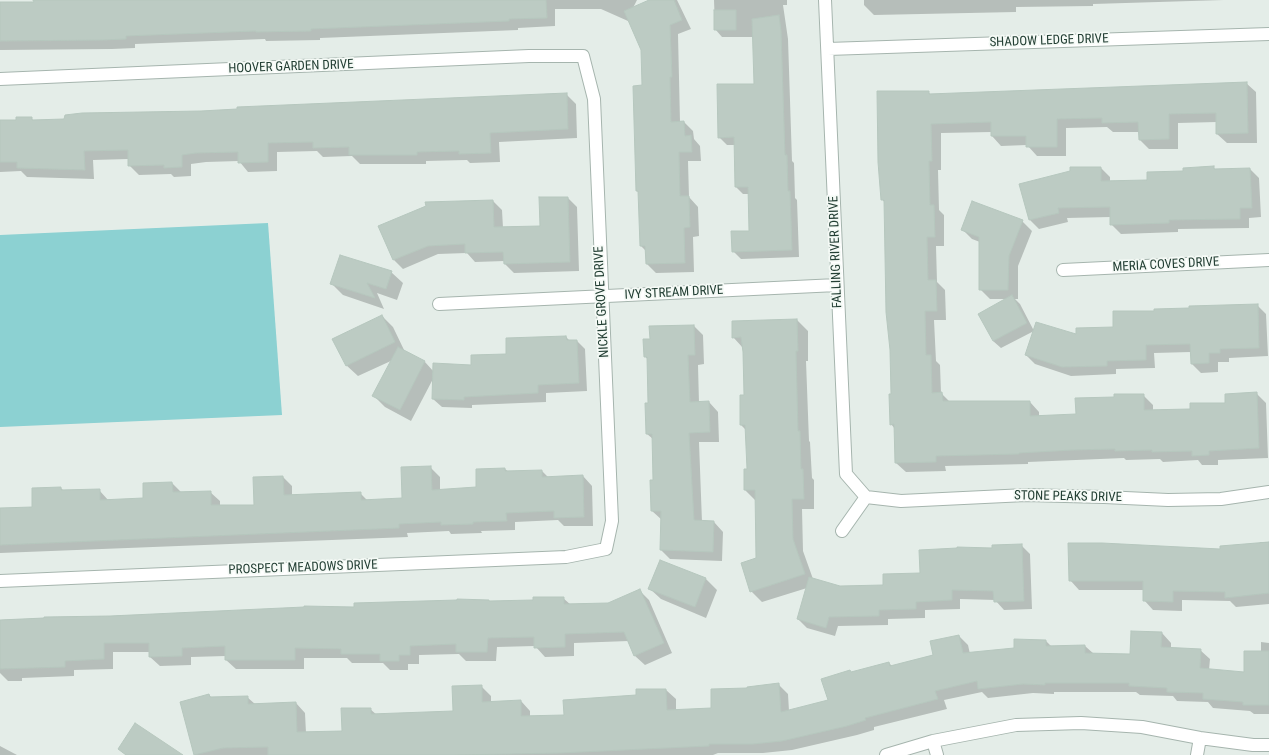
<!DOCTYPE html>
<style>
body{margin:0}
canvas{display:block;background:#e4ede8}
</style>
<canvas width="1269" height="755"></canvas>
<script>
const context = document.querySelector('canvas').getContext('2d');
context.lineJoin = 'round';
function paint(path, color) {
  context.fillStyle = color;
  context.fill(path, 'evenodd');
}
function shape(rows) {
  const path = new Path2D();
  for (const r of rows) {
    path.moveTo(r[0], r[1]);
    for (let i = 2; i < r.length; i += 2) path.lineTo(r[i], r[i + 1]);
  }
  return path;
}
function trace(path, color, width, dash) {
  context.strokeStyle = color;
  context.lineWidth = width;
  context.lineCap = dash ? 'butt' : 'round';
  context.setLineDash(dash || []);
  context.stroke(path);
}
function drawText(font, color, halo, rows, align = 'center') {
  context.font = font + ' "Roboto Condensed",sans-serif';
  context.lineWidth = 3.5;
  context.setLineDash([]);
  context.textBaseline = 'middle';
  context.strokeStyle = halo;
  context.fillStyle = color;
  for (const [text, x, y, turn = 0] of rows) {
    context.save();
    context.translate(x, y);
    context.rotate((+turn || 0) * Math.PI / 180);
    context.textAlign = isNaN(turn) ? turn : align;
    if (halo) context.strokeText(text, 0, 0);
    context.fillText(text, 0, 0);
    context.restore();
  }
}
paint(shape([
 [268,223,282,415,0,427,0,235]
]), '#8cd1d2');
paint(shape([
 [34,0,637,0,633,8,652,0,677,0,691,29,678,34,680,122,684,122,693,131,694,139,700,146,701,161,688,161,689,197,698,207,699,236,693,237,694,272,656,273,647,264,646,251,641,246,639,193,637,191,643,86,642,50,629,19,628,21,601,9,555,9,555,26,518,28,518,30,320,38,320,40,266,41,265,39,135,44,135,48,112,49,0,50,0,3,35,3],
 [714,0,787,0,787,5,783,5,788,39,792,161,794,163,795,198,797,200,799,257,741,259,733,251,750,232,749,194,743,194,736,187,735,145,727,145,719,137,755,85,754,37,722,37,715,29],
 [864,0,1224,0,1093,4,1093,6,1016,7,1016,12,874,15,864,5],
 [1246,83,1256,92,1257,143,1227,143,1217,134,1217,122,1178,123,1178,149,1149,149,1140,140,1140,132,1113,132,1107,127,1066,128,1066,156,1037,156,1027,145,1001,146,992,136,992,132,941,133,941,170,938,170,939,210,944,215,944,246,936,246,937,282,945,290,946,320,934,320,936,361,940,365,941,393,950,402,1030,402,1039,412,1039,416,1077,415,1115,398,1143,395,1153,405,1153,411,1192,410,1226,404,1256,393,1266,403,1268,458,1218,460,1218,465,1202,465,1198,460,1163,462,1160,459,1126,460,1124,458,1028,462,1028,464,945,466,946,471,906,472,896,463,895,429,891,424,892,395,885,203,882,199,928,92,931,95],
 [566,94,576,104,577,138,499,142,500,162,470,163,467,160,426,161,426,164,360,164,352,156,323,157,317,151,277,152,277,171,248,172,239,161,206,162,191,164,191,176,174,177,171,174,139,175,129,165,129,159,93,160,94,179,27,177,21,171,0,172,0,121,17,121,31,118,34,121],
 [1213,167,1216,170,1250,169,1259,178,1261,217,1249,218,1249,228,1178,229,1178,232,1121,234,1111,224,1111,217,1067,218,1068,222,1039,229,1030,220,1021,185,1101,168,1110,177,1110,182,1148,181],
 [540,198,568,198,577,207,579,271,514,273,505,264,505,261,475,262,467,253,438,254,403,269,393,259,493,201,502,210,503,228,541,227],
 [1022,221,1032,231,1018,266,1018,299,1015,299,1020,304,1034,331,1001,348,993,341,1007,299,990,299,980,289,980,242,972,239,962,229],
 [391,272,403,283,397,300,377,293,384,309,343,295,332,284],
 [1257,305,1266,314,1268,356,1229,358,1229,362,1218,362,1218,372,1201,373,1192,364,1191,352,1154,353,1155,368,1116,369,1116,374,1071,376,1035,364,1026,355,1077,336,1114,328,1155,312],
 [382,316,393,327,405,352,425,362,434,372,472,366,566,337,570,341,577,341,585,349,587,391,546,393,546,402,472,405,472,408,442,407,433,399,434,377,411,421,385,407,374,396,393,360,358,376,346,365],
 [797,320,808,331,808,361,806,361,809,441,810,442,812,478,814,480,814,509,802,509,803,551,813,579,840,587,884,586,993,549,1021,545,1030,554,1032,609,1004,610,995,600,960,599,960,609,925,610,925,618,888,619,888,625,838,626,835,636,807,628,798,619,807,588,762,602,751,591,757,559,756,501,745,490,748,470,746,430,741,425,741,396,745,396,743,348,733,337],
 [694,326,703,335,704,364,698,365,699,403,709,402,718,412,719,442,699,442,702,522,714,522,723,532,722,561,670,559,661,550,662,520,652,511,654,481,653,439,647,434,649,404,648,360,645,356,651,340],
 [430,467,440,477,440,490,477,488,505,469,509,472,542,471,548,477,583,476,592,486,593,526,564,526,558,520,515,522,515,530,481,531,482,533,451,534,449,531,407,533,408,537,0,553,0,509,33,508,61,488,64,491,99,490,109,501,144,499,172,483,181,492,210,492,220,501,220,506,255,506,283,477,292,486,292,496,360,493,367,500,403,499],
 [1260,542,1269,542,1269,604,1236,607,1230,601,1182,600,1182,611,1153,610,1144,600,1144,590,1079,590,1070,580,1260,544],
 [660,561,706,579,717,590,706,618,661,599,649,588],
 [640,591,649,600,672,653,645,665,635,656,629,641,574,643,574,656,545,657,535,646,497,647,496,661,466,661,459,654,419,655,419,664,408,664,408,670,390,670,383,663,352,663,347,658,304,658,304,669,236,669,226,660,226,656,191,657,191,665,160,666,150,657,150,652,113,652,113,669,74,670,74,676,22,678,22,681,8,681,0,673,0,620,534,601,563,598,571,605,608,604],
 [1162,633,1171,643,1171,649,1200,650,1210,659,1209,670,1244,673,1261,652,1261,642,1269,643,1269,714,1254,714,1250,711,1213,708,1208,702,1177,701,1173,696,1140,695,1136,692,1054,692,1054,694,1033,693,988,698,982,692,944,700,947,709,874,727,874,730,857,735,792,750,763,753,718,753,713,755,195,755,181,703,209,695,212,698,247,697,255,704,296,703,305,713,306,733,343,731,370,709,377,715,454,712,481,686,491,696,491,703,521,701,530,711,530,717,565,716,637,696,637,690,666,690,676,699,676,711,712,709,748,689,778,684,788,694,789,711,829,701,851,673,889,663,892,666,934,655,959,636,968,645,970,654,1015,649,1046,641,1051,646,1085,646,1094,654,1131,655],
 [0,746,17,755,0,755]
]), '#0003');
const building = shape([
 [33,0,546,0,547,18,509,19,509,21,311,29,311,31,256,32,256,31,126,36,126,39,103,40,0,41,0,2,34,2,33,0],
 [649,0,674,0,682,20,670,25,672,77,670,77,671,122,684,121,685,136,691,135,692,152,679,152,680,196,689,196,690,227,684,228,685,263,646,264,645,246,640,246,638,191,636,191,633,86,642,85,641,50,624,11,649,0],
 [714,10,736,10,736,30,714,30,714,10],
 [779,15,781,31,785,155,787,155,788,191,790,191,792,250,732,252,731,231,749,231,748,187,735,187,734,137,718,138,717,84,754,84,752,19,779,15],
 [1247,82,1248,133,1216,134,1216,113,1169,114,1169,139,1139,140,1138,122,1102,123,1102,118,1057,119,1057,147,1026,147,1026,136,991,136,991,122,931,124,932,161,929,161,930,205,934,205,935,237,927,237,928,280,936,280,937,311,925,311,926,355,931,355,932,393,942,392,943,401,1030,401,1030,416,1076,414,1075,398,1114,397,1114,394,1144,394,1144,410,1190,409,1190,403,1225,403,1225,394,1257,392,1259,448,1209,451,1209,455,1192,456,1192,451,1152,452,1152,450,1115,451,1115,449,1073,450,1019,453,1019,454,936,456,936,462,895,463,894,424,890,425,889,394,891,394,890,350,886,312,884,200,881,200,878,162,877,91,929,91,929,94,1247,82],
 [567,93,568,129,490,133,491,153,459,154,459,151,417,152,417,155,349,155,349,147,313,148,313,142,268,143,268,162,238,163,238,152,196,153,182,155,182,167,164,168,164,165,128,166,128,150,84,151,85,170,17,168,17,162,0,162,0,120,16,120,16,117,32,117,32,120,64,119,65,115,82,113,201,111,237,109,237,107,567,93],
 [1214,166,1214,169,1250,168,1252,208,1240,208,1240,219,1169,220,1169,223,1110,225,1110,207,1058,208,1059,213,1029,220,1019,184,1070,171,1070,167,1101,167,1101,181,1147,180,1147,172,1183,171,1183,168,1214,166],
 [539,197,568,197,570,262,504,264,503,252,465,253,465,244,428,246,393,260,378,226,426,206,425,202,493,200,494,227,540,226,539,197],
 [972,201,1023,220,1009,256,1008,290,979,290,979,237,961,230,972,201],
 [340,255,392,271,386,289,367,283,375,298,330,284,340,255],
 [1012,295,1027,323,993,341,978,314,1012,295],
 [1258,304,1259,348,1220,349,1220,353,1209,353,1209,363,1191,364,1190,344,1146,345,1146,360,1107,361,1107,366,1062,367,1025,355,1036,322,1076,334,1076,328,1113,327,1113,311,1154,311,1154,309,1189,308,1189,306,1258,304],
 [382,315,395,342,346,366,332,339,382,315],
 [797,319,798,351,796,351,798,431,800,431,801,469,803,469,804,499,792,499,793,539,805,574,750,592,741,563,756,558,755,490,744,490,744,469,747,469,745,425,740,425,740,395,744,395,743,352,741,337,732,338,732,321,797,319],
 [694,325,695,355,688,355,690,402,709,401,710,432,689,433,694,520,714,521,713,552,660,550,661,511,651,511,650,480,653,480,652,434,646,434,645,403,648,403,647,357,644,357,643,339,650,339,649,326,694,325],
 [566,336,567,340,577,340,579,383,538,385,538,393,464,397,464,400,432,399,433,363,471,365,471,355,506,354,506,338,566,336],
 [398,347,425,361,400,410,372,396,398,347],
 [431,466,432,490,476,487,476,469,505,468,505,471,542,470,542,477,583,475,584,517,554,518,554,511,506,513,507,521,473,522,473,524,441,525,441,522,399,524,399,528,0,545,0,508,32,507,32,488,61,487,61,490,100,489,100,500,143,498,143,483,172,482,173,492,211,491,211,505,254,505,253,477,283,476,284,495,361,492,361,500,402,498,401,467,431,466],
 [1269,542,1269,593,1225,598,1225,592,1173,591,1173,602,1143,601,1143,581,1069,581,1068,543,1102,543,1220,549,1220,546,1269,542],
 [1022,544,1024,601,994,602,993,591,952,590,952,600,916,602,916,609,879,610,879,616,829,617,826,628,797,619,809,577,840,586,883,585,883,574,920,573,919,550,957,548,957,547,992,548,992,545,1022,544],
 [660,560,706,578,695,607,648,589,660,560],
 [640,589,664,643,634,656,624,632,565,634,565,647,534,648,534,637,488,638,487,652,456,652,456,644,410,646,410,655,399,655,399,661,380,661,380,654,341,654,341,649,295,648,295,660,225,660,225,646,182,648,182,656,149,657,149,643,104,643,104,659,65,661,65,667,0,669,0,620,44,618,44,617,110,616,304,607,304,606,354,607,354,603,457,600,457,599,489,600,489,601,533,600,533,597,564,597,564,604,608,603,640,589],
 [1131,631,1162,632,1161,647,1201,649,1200,668,1244,672,1244,651,1269,651,1269,705,1243,705,1243,702,1203,699,1203,693,1167,692,1167,688,1129,686,1129,683,1045,683,1045,685,1023,684,978,689,977,681,935,691,938,699,865,718,866,720,847,726,782,741,753,744,709,744,709,746,560,753,455,755,268,755,268,747,223,748,194,755,180,702,209,694,210,697,248,696,248,704,296,702,297,732,342,731,341,708,371,708,371,714,453,711,452,686,482,685,482,702,521,700,521,716,564,715,563,700,636,695,636,689,666,689,667,710,711,708,711,689,747,688,747,687,779,683,781,712,828,700,821,679,850,670,851,672,889,662,890,666,933,655,930,641,959,635,963,653,1014,648,1014,639,1046,640,1046,646,1085,645,1085,653,1130,654,1131,631],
 [135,723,183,755,126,755,118,749,135,723]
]);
paint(building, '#bccbc3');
trace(building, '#b6c7be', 1);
const street = shape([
 [825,0,846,474,866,497],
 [828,49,1269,34],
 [0,79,529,56,583,56,594,99,612,521,606,549,566,557,0,581],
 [1063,270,1269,260],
 [439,304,837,285],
 [866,497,901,501,1026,495,1104,497,1168,500,1221,499,1269,492],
 [842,531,866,497],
 [933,741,937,755],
 [886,755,933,741,1016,725,1081,723,1142,727,1200,738,1253,745,1269,745],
 [1197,755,1200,738]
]);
trace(street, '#a6b5ae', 14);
trace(street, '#fff', 12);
drawText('13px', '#233f34', '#f5faf6', [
 ["SHADOW LEDGE DRIVE",1049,41,-2],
 ["HOOVER GARDEN DRIVE",291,67,-2],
 ["FALLING RIVER DRIVE",836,252,-92],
 ["MERIA COVES DRIVE",1166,265,-3],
 ["IVY STREAM DRIVE",674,293,-3],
 ["NICKLE GROVE DRIVE",602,302,-93],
 ["STONE PEAKS DRIVE",1068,497,1],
 ["PROSPECT MEADOWS DRIVE",303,568,-2]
]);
</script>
